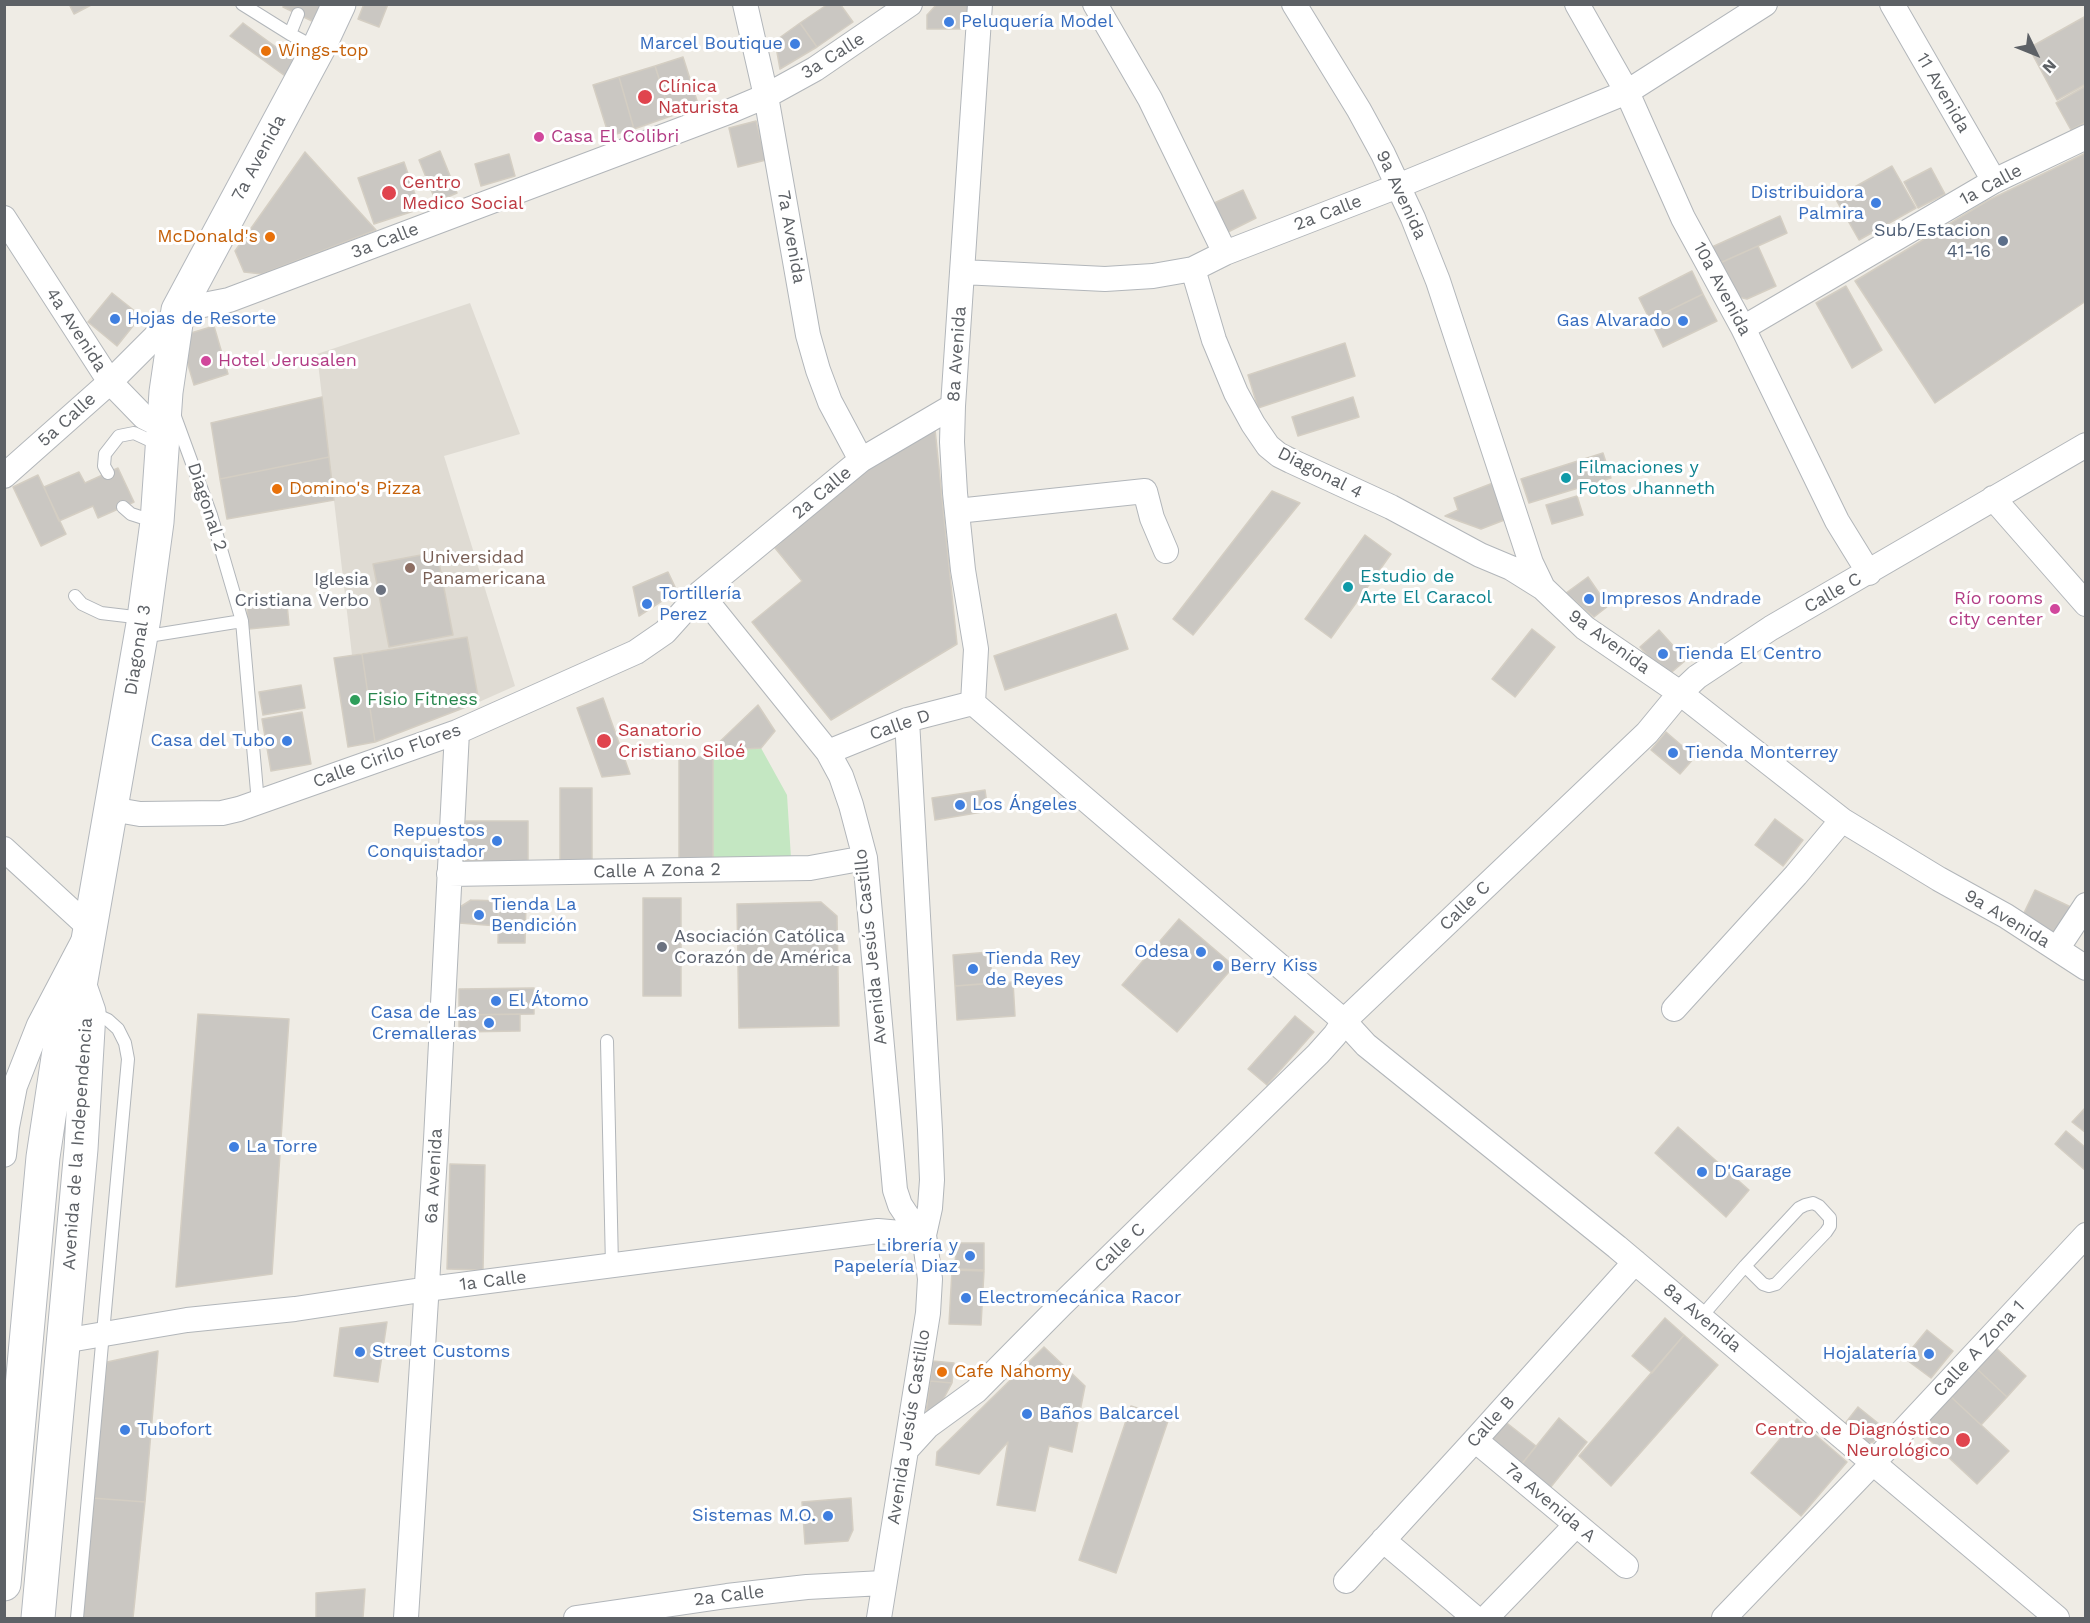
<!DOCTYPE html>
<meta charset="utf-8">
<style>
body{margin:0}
#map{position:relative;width:2090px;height:1623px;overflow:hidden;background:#efece5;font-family:"Work Sans",sans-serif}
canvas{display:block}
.frame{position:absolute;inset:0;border:6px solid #5d6166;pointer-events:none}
.north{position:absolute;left:2006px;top:24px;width:60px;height:60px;-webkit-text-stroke:4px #fff;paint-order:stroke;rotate:133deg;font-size:16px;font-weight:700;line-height:24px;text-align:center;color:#5d6166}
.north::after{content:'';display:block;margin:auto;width:21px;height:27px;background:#5d6166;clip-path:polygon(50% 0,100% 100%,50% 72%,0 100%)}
</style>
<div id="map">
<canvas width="2090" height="1623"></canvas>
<div class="frame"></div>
<div class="north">N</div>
</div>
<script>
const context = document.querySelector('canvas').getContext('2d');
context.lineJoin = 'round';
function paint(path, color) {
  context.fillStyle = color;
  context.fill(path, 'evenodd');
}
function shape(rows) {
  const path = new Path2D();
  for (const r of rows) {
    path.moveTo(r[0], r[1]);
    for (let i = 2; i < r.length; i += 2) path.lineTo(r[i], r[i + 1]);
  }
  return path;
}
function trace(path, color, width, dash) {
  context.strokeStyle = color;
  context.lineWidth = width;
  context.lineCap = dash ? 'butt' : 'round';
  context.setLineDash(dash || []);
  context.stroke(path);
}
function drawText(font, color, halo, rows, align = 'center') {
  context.font = font + ' "Work Sans",sans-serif';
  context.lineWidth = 6;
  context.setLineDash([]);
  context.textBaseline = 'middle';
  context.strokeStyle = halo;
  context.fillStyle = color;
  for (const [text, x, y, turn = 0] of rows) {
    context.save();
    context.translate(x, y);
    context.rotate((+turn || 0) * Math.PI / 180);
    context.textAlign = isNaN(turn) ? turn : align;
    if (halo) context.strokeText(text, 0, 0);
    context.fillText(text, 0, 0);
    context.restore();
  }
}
paint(shape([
 [470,303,520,434,444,456,515,686,479,702,467,637,352,655,317,354]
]), '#dfdbd3');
paint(shape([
 [761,748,787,795,791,858,713,859,713,757,710,751]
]), '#c4e7c2');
const building = shape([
 [69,4,93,4,74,14,69,4],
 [284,4,323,4,314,22,283,7,284,4],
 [364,4,388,4,379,27,358,19,364,4],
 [828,4,840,4,853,22,817,47,800,23,828,4],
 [937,4,970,4,971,29,927,29,927,15,937,4],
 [2086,16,2086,84,2057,100,2029,48,2086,16],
 [243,23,302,66,292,81,230,36,243,23],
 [800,23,817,47,780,69,775,41,800,23],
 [683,57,699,107,671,116,655,66,683,57],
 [655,66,671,116,634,129,619,77,655,66],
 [619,77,634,129,609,136,593,85,619,77],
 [2086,86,2086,122,2071,130,2056,103,2086,86],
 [756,121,766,160,738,167,729,128,756,121],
 [440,151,457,193,436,202,419,160,440,151],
 [305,152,376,230,262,274,244,272,235,251,305,152],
 [2086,153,2086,301,1935,403,1855,281,1987,201,2086,153],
 [509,154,515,176,481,186,475,164,509,154],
 [404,162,420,209,374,224,358,178,404,162],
 [1892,166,1916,208,1859,240,1835,198,1892,166],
 [1931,168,1945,194,1918,208,1904,182,1931,168],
 [1243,190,1256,218,1226,233,1212,204,1243,190],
 [1780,216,1787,233,1720,263,1712,247,1780,216],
 [1758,246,1776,286,1747,299,1735,296,1720,263,1758,246],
 [1692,271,1703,294,1650,320,1639,298,1692,271],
 [1846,286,1882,350,1852,368,1816,303,1846,286],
 [112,293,141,316,117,346,88,322,112,293],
 [1703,294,1717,321,1663,347,1650,320,1703,294],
 [214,326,228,374,194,385,183,348,191,333,214,326],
 [1345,343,1355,376,1258,408,1248,375,1345,343],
 [322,397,329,457,220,479,211,423,322,397],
 [1353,397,1359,417,1298,436,1292,417,1353,397],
 [935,429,957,644,831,720,752,622,802,581,775,548,864,464,935,429],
 [1603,453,1611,478,1529,503,1521,479,1603,453],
 [329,457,334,500,227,519,220,479,329,457],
 [118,468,134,502,98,518,93,506,59,521,44,487,79,472,85,483,118,468],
 [38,475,66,534,41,546,13,487,38,475],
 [1493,483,1507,519,1481,529,1445,516,1458,510,1454,498,1493,483],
 [1272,491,1300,503,1193,635,1173,619,1272,491],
 [1577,496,1583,515,1552,524,1546,505,1577,496],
 [1365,535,1391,554,1331,638,1305,619,1365,535],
 [437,552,453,635,389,647,373,564,437,552],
 [668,572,677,591,639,616,633,587,668,572],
 [1588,577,1608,606,1594,617,1566,593,1588,577],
 [287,604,289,625,249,629,247,608,287,604],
 [1116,614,1128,649,1005,690,994,656,1116,614],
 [1532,629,1555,647,1515,697,1492,679,1532,629],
 [1659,630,1686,660,1666,677,1640,647,1659,630],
 [467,637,479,702,375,742,362,654,467,637],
 [362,654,375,742,348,747,334,658,362,654],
 [301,685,305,708,263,715,259,692,301,685],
 [603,698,630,774,602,777,577,708,603,698],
 [758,705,775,731,761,748,710,751,758,705],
 [302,712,311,764,271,771,262,719,302,712],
 [1666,732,1695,757,1680,774,1651,750,1666,732],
 [679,757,713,757,713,859,679,859,679,757],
 [560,788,592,788,592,863,560,863,560,788],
 [985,790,988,811,935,820,932,798,985,790],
 [1775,819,1803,840,1783,866,1755,845,1775,819],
 [466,821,528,821,528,861,466,861,466,821],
 [2035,890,2075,909,2061,937,2021,919,2035,890],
 [643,898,681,898,681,996,643,996,643,898],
 [471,900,499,901,498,926,459,923,460,907,471,900],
 [499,901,526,901,525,943,498,943,499,901],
 [821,902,837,916,839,1026,739,1028,737,904,821,902],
 [1179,919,1234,966,1177,1032,1122,985,1179,919],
 [990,952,992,983,955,986,953,955,990,952],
 [1013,982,1015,1016,957,1020,955,986,1013,982],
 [534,988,534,1014,459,1015,459,989,534,988],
 [198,1014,289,1019,272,1274,176,1287,198,1014],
 [520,1014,520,1031,459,1032,459,1015,520,1014],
 [1295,1016,1314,1032,1267,1085,1248,1069,1295,1016],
 [2086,1107,2086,1133,2072,1122,2086,1107],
 [1678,1127,1749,1190,1726,1217,1655,1153,1678,1127],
 [2066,1131,2086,1148,2086,1171,2055,1144,2066,1131],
 [450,1164,485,1165,483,1270,447,1269,450,1164],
 [956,1243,984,1243,984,1270,955,1269,956,1243],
 [952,1270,984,1271,981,1325,949,1324,952,1270],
 [1665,1318,1684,1335,1652,1373,1632,1356,1665,1318],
 [387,1322,378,1382,334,1376,340,1328,387,1322],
 [1927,1330,1953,1351,1931,1378,1904,1358,1927,1330],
 [1684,1335,1718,1365,1611,1486,1579,1456,1684,1335],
 [1044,1347,1085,1386,1072,1452,1049,1446,1035,1511,997,1505,1008,1442,979,1474,936,1465,937,1452,1044,1347],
 [1995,1347,2026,1376,2007,1397,1976,1368,1995,1347],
 [158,1351,145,1502,92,1498,107,1362,158,1351],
 [933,1361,954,1363,952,1383,930,1381,933,1361],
 [1976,1368,2007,1397,1981,1425,1950,1396,1976,1368],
 [930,1381,952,1383,938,1409,926,1413,930,1381],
 [1950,1396,2009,1451,1977,1484,1918,1429,1950,1396],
 [1131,1406,1169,1418,1116,1573,1079,1560,1131,1406],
 [1858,1407,1884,1428,1873,1442,1858,1444,1840,1430,1858,1407],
 [1559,1418,1587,1442,1550,1488,1521,1465,1559,1418],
 [1797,1419,1847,1462,1801,1516,1751,1473,1797,1419],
 [1503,1420,1536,1446,1521,1465,1488,1438,1503,1420],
 [92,1498,145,1502,133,1618,81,1618,92,1498],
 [851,1498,853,1530,848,1541,805,1544,802,1502,851,1498],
 [365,1589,363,1618,316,1618,316,1593,365,1589]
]);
paint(building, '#cac7c2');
trace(building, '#d4cec3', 1.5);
const lane = shape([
 [242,4,290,34],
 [298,14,290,34,316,48],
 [174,414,211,515,242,621,258,803],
 [108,473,104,466,105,454,119,436,134,433,160,445],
 [123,507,131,514,156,522],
 [75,596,82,604,101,613,143,618],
 [142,637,242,621],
 [607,1041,612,1266],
 [1701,1317,1745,1266,1799,1208,1805,1205,1813,1203,1819,1206,1830,1218,1830,1226,1826,1232,1776,1284,1769,1286,1763,1284,1745,1266],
 [77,1618,128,1059,125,1043,118,1029,108,1020,90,1012]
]);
const street = shape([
 [745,4,766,96,808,335,818,370,830,402,861,460],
 [1095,4,1150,99,1225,253],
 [1294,4,1359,110,1383,154,1413,218,1438,281,1531,563,1543,588,1585,628,1680,693,1842,820,1939,879,2006,916,2086,968],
 [1577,4,1627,92,1683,218,1743,328,1837,521,1869,573],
 [1892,4,1994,181],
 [4,218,110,382,144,417,164,427],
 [1193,269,1214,340,1236,393,1253,424,1268,446,1279,455,1291,461,1391,507,1480,555,1511,568,1543,588],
 [962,272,1105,279,1153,276,1193,269,1225,253,1398,186,1627,92,1765,4],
 [1743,328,1994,181,2086,137],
 [4,476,110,382,159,333,178,310,229,300,728,112,766,96,815,69,910,4],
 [1993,498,2086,604],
 [957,511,1145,491,1152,518,1166,551],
 [700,593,828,752,841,776,851,805,865,858,895,1190,900,1205,910,1220,924,1235],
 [973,703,1344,1021,1366,1045,1617,1247,2057,1618],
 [973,703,976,649,963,570,955,493,952,442,953,406,980,4],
 [828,752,907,720,973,703],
 [111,809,140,814,222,813,239,809,457,732,636,652,665,632,700,593,861,460,953,406],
 [4,849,90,928,39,1025,15,1086,7,1127,4,1155],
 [449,874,810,868,865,858],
 [2057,949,2086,905],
 [1674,1009,1796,875,1842,820],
 [63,1341,187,1320,295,1309,428,1289,878,1231,924,1235],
 [1475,1440,1626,1566],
 [907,1449,928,1426,976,1391,1061,1305,1318,1054,1335,1035,1344,1021,1647,733,1680,693,1697,677,1771,628,2086,445],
 [1383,1540,1475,1618],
 [1346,1581,1475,1440,1635,1262],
 [406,1618,436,1140,457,732],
 [576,1618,727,1596,807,1587,883,1583],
 [879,1618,928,1313,930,1279,924,1235,930,1208,932,1180,930,1130,907,720],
 [1486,1618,1576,1525],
 [1724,1618,1873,1463,2086,1235]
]);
const secondary = shape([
 [4,1584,43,1157,65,1011,80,986,144,618,157,522,166,392,178,310,318,49,339,4],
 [38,1618,81,1149,89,1012,80,986]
]);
trace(lane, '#b2b6ba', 14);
trace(street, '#b2b6ba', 26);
trace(secondary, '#b4b8bd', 35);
trace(lane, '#fff', 12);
trace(street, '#fff', 24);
trace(secondary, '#fff', 33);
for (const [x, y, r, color] of [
 [949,22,6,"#3f7fe0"],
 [795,44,6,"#3f7fe0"],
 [266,51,6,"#e8710a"],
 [645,97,8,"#e0444e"],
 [539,137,6,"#d1479c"],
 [389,193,8,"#e0444e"],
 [1876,203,6,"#3f7fe0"],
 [270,237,6,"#e8710a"],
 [2003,241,6,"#5c6f8a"],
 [115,319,6,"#3f7fe0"],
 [1683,321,6,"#3f7fe0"],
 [206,361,6,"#d1479c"],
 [1566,478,6,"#0f9aa8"],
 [277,489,6,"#e8710a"],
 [410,568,6,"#8d6e63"],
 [1348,587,6,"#0f9aa8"],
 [381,590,6,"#6b7280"],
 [1589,599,6,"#3f7fe0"],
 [647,604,6,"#3f7fe0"],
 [2055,609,6,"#d1479c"],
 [1663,654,6,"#3f7fe0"],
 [355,700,6,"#2e9e5b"],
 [287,741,6,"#3f7fe0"],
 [604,741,8,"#e0444e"],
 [1673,753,6,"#3f7fe0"],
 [960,805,6,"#3f7fe0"],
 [497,841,6,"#3f7fe0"],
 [479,915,6,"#3f7fe0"],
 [662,947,6,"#6b7280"],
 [1201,952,6,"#3f7fe0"],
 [1218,966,6,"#3f7fe0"],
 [973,969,6,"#3f7fe0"],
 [496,1001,6,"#3f7fe0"],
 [489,1023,6,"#3f7fe0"],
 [234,1147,6,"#3f7fe0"],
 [1702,1172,6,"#3f7fe0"],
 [970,1256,6,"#3f7fe0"],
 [966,1298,6,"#3f7fe0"],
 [360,1352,6,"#3f7fe0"],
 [1929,1354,6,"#3f7fe0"],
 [942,1372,6,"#e8710a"],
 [1027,1414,6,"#3f7fe0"],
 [125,1430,6,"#3f7fe0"],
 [1963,1440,8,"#e0444e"],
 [828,1516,6,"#3f7fe0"]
]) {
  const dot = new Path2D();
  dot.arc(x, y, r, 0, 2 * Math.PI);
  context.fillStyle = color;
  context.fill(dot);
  trace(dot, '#fff', 2);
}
drawText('18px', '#366cbe', '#fff', [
 ["Peluquería Model",961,22],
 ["Marcel Boutique",783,44,"right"],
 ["Distribuidora",1864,193,"right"],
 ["Palmira",1864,214,"right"],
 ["Hojas de Resorte",127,319],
 ["Gas Alvarado",1671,321,"right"],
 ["Tortillería",659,594],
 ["Perez",659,615],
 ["Impresos Andrade",1601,599],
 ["Tienda El Centro",1675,654],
 ["Casa del Tubo",275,741,"right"],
 ["Tienda Monterrey",1685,753],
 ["Los Ángeles",972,805],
 ["Repuestos",485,831,"right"],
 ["Conquistador",485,852,"right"],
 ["Tienda La",491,905],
 ["Bendición",491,926],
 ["Odesa",1189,952,"right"],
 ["Tienda Rey",985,959],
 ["de Reyes",985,980],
 ["Berry Kiss",1230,966],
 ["El Átomo",508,1001],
 ["Casa de Las",477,1013,"right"],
 ["Cremalleras",477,1034,"right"],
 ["La Torre",246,1147],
 ["D'Garage",1714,1172],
 ["Librería y",958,1246,"right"],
 ["Papelería Diaz",958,1267,"right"],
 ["Electromecánica Racor",978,1298],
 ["Street Customs",372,1352],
 ["Hojalatería",1917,1354,"right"],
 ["Baños Balcarcel",1039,1414],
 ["Tubofort",137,1430],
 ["Sistemas M.O.",816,1516,"right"]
], 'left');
drawText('18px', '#c56008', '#fff', [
 ["Wings-top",278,51],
 ["McDonald's",258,237,"right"],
 ["Domino's Pizza",289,489],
 ["Cafe Nahomy",954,1372]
], 'left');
drawText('18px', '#5d6166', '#fff', [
 ["3a Calle",833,56,-32],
 ["11 Avenida",1943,93,60],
 ["7a Avenida",259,158,-62],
 ["1a Calle",1991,185,-28],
 ["9a Avenida",1401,195,65],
 ["2a Calle",1328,213,-21],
 ["7a Avenida",791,237,80],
 ["3a Calle",385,241,-21],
 ["10a Avenida",1722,289,62],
 ["4a Avenida",76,330,57],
 ["8a Avenida",957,354,-86],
 ["5a Calle",67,420,-42],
 ["Diagonal 4",1320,473,27],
 ["2a Calle",822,493,-40],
 ["Diagonal 2",207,507,72],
 ["Calle C",1833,593,-30],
 ["9a Avenida",1609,642,36],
 ["Diagonal 3",138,650,-81],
 ["Calle D",900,725,-19],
 ["Calle Cirilo Flores",387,756,-20],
 ["Calle A Zona 2",657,871,-1],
 ["Calle C",1465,906,-44],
 ["9a Avenida",2007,919,31],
 ["Avenida Jesús Castillo",871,947,-96],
 ["Avenida de la Independencia",78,1144,-86],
 ["6a Avenida",434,1176,-87],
 ["Calle C",1120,1248,-44],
 ["1a Calle",493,1281,-7],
 ["8a Avenida",1702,1318,40],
 ["Calle A Zona 1",1979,1349,-47],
 ["Calle B",1491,1422,-48],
 ["Avenida Jesús Castillo",909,1427,-81],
 ["7a Avenida A",1550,1503,40],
 ["2a Calle",729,1596,-7]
]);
drawText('18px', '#be3a42', '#fff', [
 ["Clínica",658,87],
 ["Naturista",658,108],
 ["Centro",402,183],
 ["Medico Social",402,204],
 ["Sanatorio",618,731],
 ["Cristiano Siloé",618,752],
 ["Centro de Diagnóstico",1950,1430,"right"],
 ["Neurológico",1950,1451,"right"]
], 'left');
drawText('18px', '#b23c85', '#fff', [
 ["Casa El Colibri",551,137],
 ["Hotel Jerusalen",218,361],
 ["Río rooms",2043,599,"right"],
 ["city center",2043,620,"right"]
], 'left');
drawText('18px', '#4e5e75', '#fff', [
 ["Sub/Estacion",1991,231],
 ["41-16",1991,252]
], 'right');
drawText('18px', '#0d838f', '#fff', [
 ["Filmaciones y",1578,468],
 ["Fotos Jhanneth",1578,489],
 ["Estudio de",1360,577],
 ["Arte El Caracol",1360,598]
], 'left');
drawText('18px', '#785e54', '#fff', [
 ["Universidad",422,558],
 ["Panamericana",422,579]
], 'left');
drawText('18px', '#5b616d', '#fff', [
 ["Iglesia",369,580],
 ["Cristiana Verbo",369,601],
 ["Asociación Católica",674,937,"left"],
 ["Corazón de América",674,958,"left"]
], 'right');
drawText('18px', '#27864d', '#fff', [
 ["Fisio Fitness",367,700]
], 'left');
</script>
